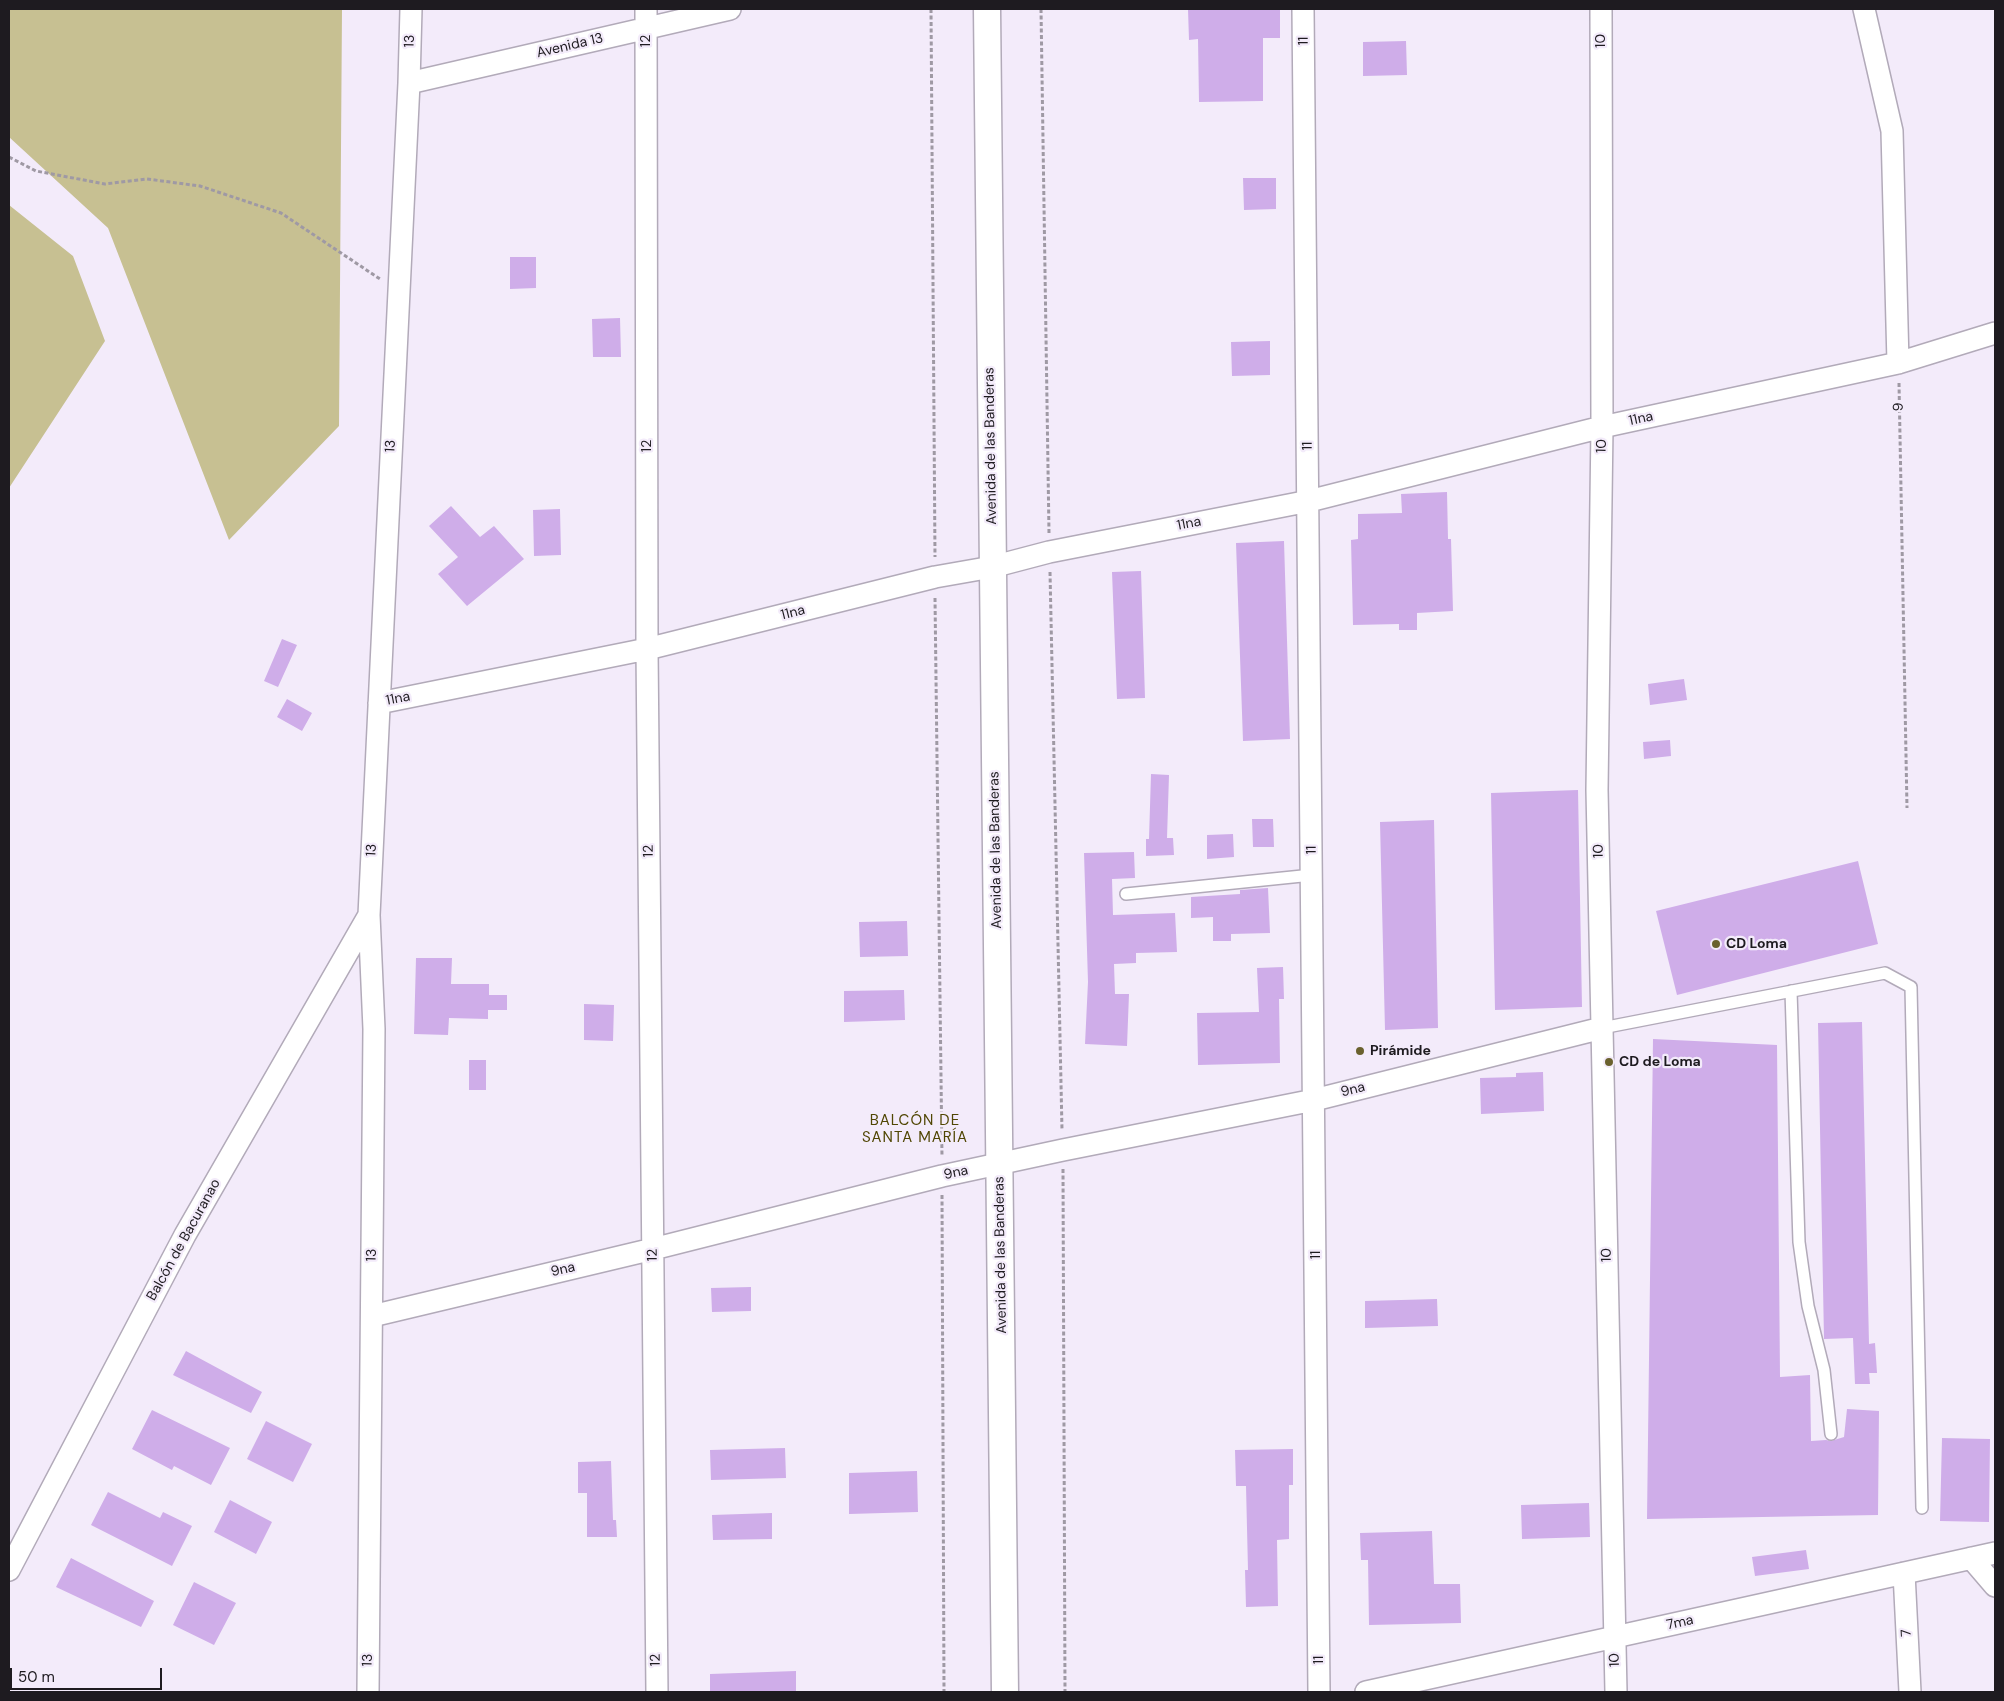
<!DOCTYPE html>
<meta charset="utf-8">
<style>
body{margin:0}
#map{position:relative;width:2004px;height:1701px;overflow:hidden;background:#f3ebfa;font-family:"DM Sans",sans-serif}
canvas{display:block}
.frame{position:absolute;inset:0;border:10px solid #1e1b20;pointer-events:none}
.scale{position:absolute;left:10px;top:1668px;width:152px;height:22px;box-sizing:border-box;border:2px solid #1e1b20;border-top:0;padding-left:6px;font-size:15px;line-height:18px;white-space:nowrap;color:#1e1b20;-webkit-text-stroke:4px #f3ebfa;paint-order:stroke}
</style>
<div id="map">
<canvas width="2004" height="1701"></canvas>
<div class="frame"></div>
<div class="scale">50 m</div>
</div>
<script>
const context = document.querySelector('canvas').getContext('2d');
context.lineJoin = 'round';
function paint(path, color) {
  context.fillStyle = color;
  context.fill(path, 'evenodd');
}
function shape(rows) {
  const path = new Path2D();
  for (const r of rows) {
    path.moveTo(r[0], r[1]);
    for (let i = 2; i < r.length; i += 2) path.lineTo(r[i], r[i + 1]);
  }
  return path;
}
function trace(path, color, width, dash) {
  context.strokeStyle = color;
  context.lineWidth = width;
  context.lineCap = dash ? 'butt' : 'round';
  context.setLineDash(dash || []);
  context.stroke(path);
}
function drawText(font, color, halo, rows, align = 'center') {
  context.font = font + ' "DM Sans",sans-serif';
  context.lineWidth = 4.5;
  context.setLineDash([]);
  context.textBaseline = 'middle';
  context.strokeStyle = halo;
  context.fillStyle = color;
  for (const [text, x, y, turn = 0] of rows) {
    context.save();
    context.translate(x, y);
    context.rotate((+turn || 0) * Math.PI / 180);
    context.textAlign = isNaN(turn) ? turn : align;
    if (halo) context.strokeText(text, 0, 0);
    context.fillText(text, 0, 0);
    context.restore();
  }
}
paint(shape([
 [9,9,342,9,339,426,229,540,108,228,9,137],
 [9,205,73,256,105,341,9,488]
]), '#c7c092');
paint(shape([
 [1188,9,1280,9,1280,38,1263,38,1263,101,1199,102,1198,39,1189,40],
 [1406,41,1407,75,1363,76,1363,42],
 [1243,178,1276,178,1276,209,1244,210],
 [510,257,536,257,536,288,510,289],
 [620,318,621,357,593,357,592,319],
 [1270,341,1270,375,1232,376,1231,342],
 [1447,492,1448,539,1451,539,1453,611,1417,613,1417,630,1399,630,1399,624,1353,625,1351,540,1358,539,1358,514,1402,513,1401,494],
 [451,506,480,537,494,526,524,559,467,606,438,574,458,557,429,526],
 [560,509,561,555,534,556,533,510],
 [1284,541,1290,739,1243,741,1236,543],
 [1141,571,1145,698,1117,699,1112,572],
 [282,639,297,645,278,687,264,681],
 [1684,679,1687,700,1650,705,1648,684],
 [287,699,312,713,302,731,277,717],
 [1670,740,1671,756,1644,759,1643,742],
 [1151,774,1169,775,1167,838,1173,838,1174,855,1146,856,1146,839,1149,839],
 [1578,790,1582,1007,1495,1010,1491,793],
 [1252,819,1273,819,1274,847,1253,847],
 [1434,820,1438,1028,1385,1030,1380,822],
 [1233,834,1234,857,1207,859,1207,835],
 [1134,852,1135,878,1112,879,1113,915,1175,913,1177,952,1136,953,1136,963,1114,964,1115,994,1129,994,1127,1046,1085,1044,1088,982,1084,853],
 [1858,861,1878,944,1677,995,1656,911],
 [1268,888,1270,933,1231,934,1231,941,1213,941,1213,917,1191,918,1191,897,1240,894,1240,890],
 [907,921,908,956,860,957,859,922],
 [416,958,452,958,451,984,489,984,489,995,507,995,507,1010,488,1010,488,1019,449,1018,448,1035,414,1034],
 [1283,967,1284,999,1279,999,1280,1063,1198,1065,1197,1013,1259,1012,1257,968],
 [904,990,905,1020,844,1022,844,991],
 [584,1004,614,1005,613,1041,584,1040],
 [1862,1022,1869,1344,1875,1343,1877,1373,1869,1373,1870,1384,1855,1384,1853,1338,1824,1339,1818,1023],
 [1653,1039,1777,1045,1780,1377,1810,1375,1811,1441,1826,1440,1831,1441,1844,1437,1847,1409,1879,1411,1878,1515,1647,1519],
 [469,1060,486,1060,486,1090,469,1090],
 [1543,1072,1544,1111,1481,1114,1480,1078,1516,1077,1516,1073],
 [751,1287,751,1311,712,1312,711,1288],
 [1437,1299,1438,1326,1365,1328,1365,1301],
 [186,1351,262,1392,251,1413,173,1375],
 [152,1410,230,1448,211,1485,174,1466,172,1470,132,1449],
 [266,1421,312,1444,293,1482,247,1459],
 [1942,1438,1990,1439,1989,1522,1940,1521],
 [785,1448,786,1478,711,1480,710,1450],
 [1293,1449,1293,1485,1289,1485,1289,1539,1277,1540,1278,1606,1246,1607,1245,1570,1248,1570,1246,1486,1236,1486,1235,1450],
 [611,1461,613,1520,616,1520,617,1537,587,1537,587,1493,578,1493,578,1462],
 [917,1471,918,1512,849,1514,849,1473],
 [108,1492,160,1518,163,1512,192,1526,172,1566,91,1525],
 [230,1500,272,1522,256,1554,214,1532],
 [1589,1503,1590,1537,1522,1539,1521,1505],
 [772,1513,772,1539,713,1540,712,1515],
 [1432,1531,1434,1584,1460,1584,1461,1623,1369,1625,1368,1560,1361,1560,1360,1533],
 [1806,1550,1809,1569,1755,1576,1752,1557],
 [71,1558,154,1601,141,1627,56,1587],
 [194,1582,236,1603,214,1645,173,1625],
 [796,1671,796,1692,710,1692,710,1674]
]), '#cfade9');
const service = shape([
 [1126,894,1312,875],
 [1791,991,1799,1242,1808,1306,1824,1370,1831,1434],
 [1602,1028,1885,973,1911,987,1922,1508]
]);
const minor = shape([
 [646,9,647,649,657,1692],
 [1303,9,1319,1692],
 [1601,9,1602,427,1597,790,1616,1692],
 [1864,9,1892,131,1898,363],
 [409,83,730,9],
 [379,703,647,649,935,577,992,567,1049,552,1309,501,1602,427,1898,363,1995,333],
 [372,1316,653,1249,942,1176,1063,1150,1314,1100,1602,1028],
 [1971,1558,1995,1586],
 [9,1570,185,1235,369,915],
 [1904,1573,1910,1692],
 [368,1692,374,1029,369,915,409,83,411,9],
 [1366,1692,1995,1553]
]);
const tertiary = shape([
 [987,9,1005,1692]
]);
trace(service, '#b2aab9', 14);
trace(minor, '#b2aab9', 24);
trace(tertiary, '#b2aab9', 29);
trace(shape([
 [931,9,935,557],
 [1041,9,1049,533],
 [9,157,36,171,105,184,147,179,200,186,281,213,380,279],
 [1899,383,1907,808],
 [1050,572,1062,1130],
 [935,598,942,1157],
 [1063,1169,1065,1692],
 [942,1195,944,1692]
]), '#9f99a4', 3, [4, 2.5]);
trace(service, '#fff', 11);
trace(minor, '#fff', 21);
trace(tertiary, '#fff', 26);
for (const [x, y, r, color] of [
 [1716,944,5,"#6a612e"],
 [1360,1051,5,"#6a612e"],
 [1609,1062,5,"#6a612e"]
]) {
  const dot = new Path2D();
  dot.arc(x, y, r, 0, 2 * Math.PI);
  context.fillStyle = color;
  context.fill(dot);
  trace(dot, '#f3ebfa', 2);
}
drawText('14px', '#1e1b20', '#f3ebfa', [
 ["13",410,41,-89],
 ["12",646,41,-90],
 ["11",1304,41,-91],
 ["10",1601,41,-90],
 ["Avenida 13",570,46,-13],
 ["9",1899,407,-91],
 ["11na",1641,419,-12],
 ["13",391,446,-87],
 ["12",647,446,-90],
 ["Avenida de las Banderas",991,446,-91],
 ["11",1308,446,-91],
 ["10",1602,446,-89],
 ["11na",1189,524,-11],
 ["11na",793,613,-14],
 ["11na",398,699,-11],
 ["13",372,850,-87],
 ["Avenida de las Banderas",996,850,-91],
 ["11",1312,850,-91],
 ["12",649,851,-91],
 ["10",1599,851,-91],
 ["9na",1353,1090,-14],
 ["9na",956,1173,-12],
 ["Balcón de Bacuranao",184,1240,-61],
 ["13",372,1255,-89],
 ["12",653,1255,-91],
 ["Avenida de las Banderas",1001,1255,-91],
 ["11",1316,1255,-90],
 ["10",1607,1255,-91],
 ["9na",563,1270,-13],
 ["7ma",1680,1623,-12],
 ["7",1907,1633,-93],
 ["13",368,1660,-89],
 ["12",656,1660,-91],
 ["11",1319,1660,-90],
 ["10",1615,1660,-92]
]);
drawText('bold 14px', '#1e1b20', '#f3ebfa', [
 ["CD Loma",1726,944],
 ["Pirámide",1370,1051],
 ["CD de Loma",1619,1062]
], 'left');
context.letterSpacing = '1px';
drawText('15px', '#504603', '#f3ebfa', [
 ["BALCÓN DE",915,1121],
 ["SANTA MARÍA",915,1138]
]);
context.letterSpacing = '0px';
</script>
